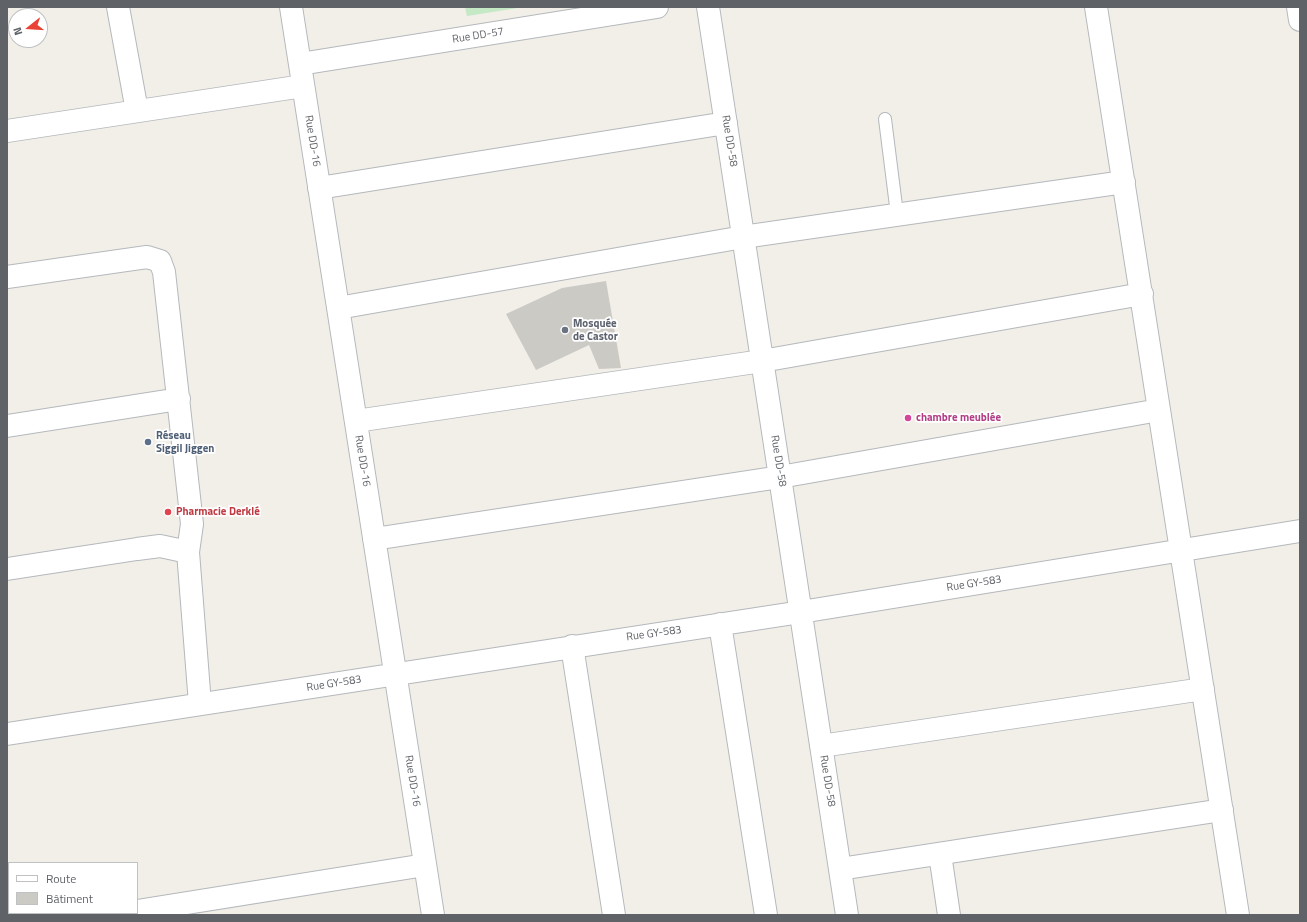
<!DOCTYPE html>
<meta charset="utf-8">
<style>
body{margin:0}
#map{position:relative;width:1307px;height:922px;overflow:hidden;background:#f1efe8;font-family:"Titillium Web",sans-serif}
canvas{display:block}
.frame{position:absolute;inset:0;border:8px solid #5f6368;pointer-events:none}
.legend{position:absolute;left:8px;top:862px;width:130px;height:52px;box-sizing:border-box;background:#fff;border:1px solid #bfc1c3;margin:0;padding:5px 7px;list-style:none;font-size:12px;color:#5f6368}
.legend li{display:flex;align-items:center;gap:8px;height:20px}
.legend b{width:20px;border:1px solid #bfc1c3}
.north{position:absolute;left:8px;top:8px;width:40px;height:40px;box-sizing:border-box;background:#fff;border:1px solid #bfc1c3;border-radius:50%;rotate:253deg;font-size:11px;font-weight:700;line-height:16px;text-align:center;color:#5f6368}
.north::after{content:'';display:block;margin:auto;width:14px;height:18px;background:#ea4335;clip-path:polygon(50% 0,100% 100%,50% 72%,0 100%)}
</style>
<div id="map">
<canvas width="1307" height="922"></canvas>
<div class="frame"></div>
<ul class="legend">
<li><b style="height:5px;background:#fff"></b>Route</li>
<li><b style="height:11px;background:#cccac5"></b>Bâtiment</li>
</ul>
<div class="north">N</div>
</div>
<script>
const context = document.querySelector('canvas').getContext('2d');
context.lineJoin = 'round';
function paint(path, color) {
  context.fillStyle = color;
  context.fill(path, 'evenodd');
}
function shape(rows) {
  const path = new Path2D();
  for (const r of rows) {
    path.moveTo(r[0], r[1]);
    for (let i = 2; i < r.length; i += 2) path.lineTo(r[i], r[i + 1]);
  }
  return path;
}
function trace(path, color, width, dash) {
  context.strokeStyle = color;
  context.lineWidth = width;
  context.lineCap = dash ? 'butt' : 'round';
  context.setLineDash(dash || []);
  context.stroke(path);
}
function drawText(font, color, halo, rows, align = 'center') {
  context.font = font + ' "Titillium Web",sans-serif';
  context.lineWidth = 3.5;
  context.setLineDash([]);
  context.textBaseline = 'middle';
  context.strokeStyle = halo;
  context.fillStyle = color;
  for (const [text, x, y, turn = 0] of rows) {
    context.save();
    context.translate(x, y);
    context.rotate((+turn || 0) * Math.PI / 180);
    context.textAlign = isNaN(turn) ? turn : align;
    if (halo) context.strokeText(text, 0, 0);
    context.fillText(text, 0, 0);
    context.restore();
  }
}
paint(shape([
 [465,7,524,7,467,16]
]), '#c5e8c5');
paint(shape([
 [606,281,621,368,599,369,589,345,536,370,506,314,562,288]
]), '#cccac5');
const lane = shape([
 [885,119,897,214]
]);
const street = shape([
 [118,7,137,111],
 [291,7,433,915],
 [708,7,847,915],
 [1096,7,1238,915],
 [1298,7,1300,20],
 [300,64,657,7],
 [7,131,303,86],
 [319,188,726,123],
 [7,277,147,257,160,261,164,272,192,524,188,552,200,704],
 [338,308,743,237,1124,182],
 [356,421,762,361,1142,294],
 [7,426,179,399],
 [374,539,780,477,1159,410],
 [7,569,137,549,160,546,188,552],
 [720,624,766,915],
 [572,646,614,915],
 [7,734,801,612,1300,531],
 [821,746,1203,689],
 [940,854,949,915],
 [840,869,1222,810],
 [137,911,425,865],
 [111,915,124,913]
]);
trace(lane, '#b5b8bc', 14);
trace(street, '#b5b8bc', 24);
trace(lane, '#fff', 12);
trace(street, '#fff', 22);
for (const [x, y, r, color] of [
 [565,330,4,"#6b7280"],
 [908,418,4,"#d1479c"],
 [148,442,4,"#5c6f8a"],
 [168,512,4,"#e0444e"]
]) {
  const dot = new Path2D();
  dot.arc(x, y, r, 0, 2 * Math.PI);
  context.fillStyle = color;
  context.fill(dot);
  trace(dot, '#fff', 1.5);
}
drawText('11px', '#5f6368', '#fff', [
 ["Rue DD-57",478,36,-9],
 ["Rue DD-16",312,141,81],
 ["Rue DD-58",729,141,81],
 ["Rue DD-16",362,461,81],
 ["Rue DD-58",778,461,81],
 ["Rue GY-583",974,584,-9],
 ["Rue GY-583",654,634,-8],
 ["Rue GY-583",334,684,-9],
 ["Rue DD-16",412,781,81],
 ["Rue DD-58",827,781,81]
]);
drawText('bold 11px', '#5b616d', '#fff', [
 ["Mosquée",573,324],
 ["de Castor",573,337]
], 'left');
drawText('bold 11px', '#b23c85', '#fff', [
 ["chambre meublée",916,418]
], 'left');
drawText('bold 11px', '#4e5e75', '#fff', [
 ["Réseau",156,436],
 ["Siggil Jiggen",156,449]
], 'left');
drawText('bold 11px', '#be3a42', '#fff', [
 ["Pharmacie Derklé",176,512]
], 'left');
</script>
